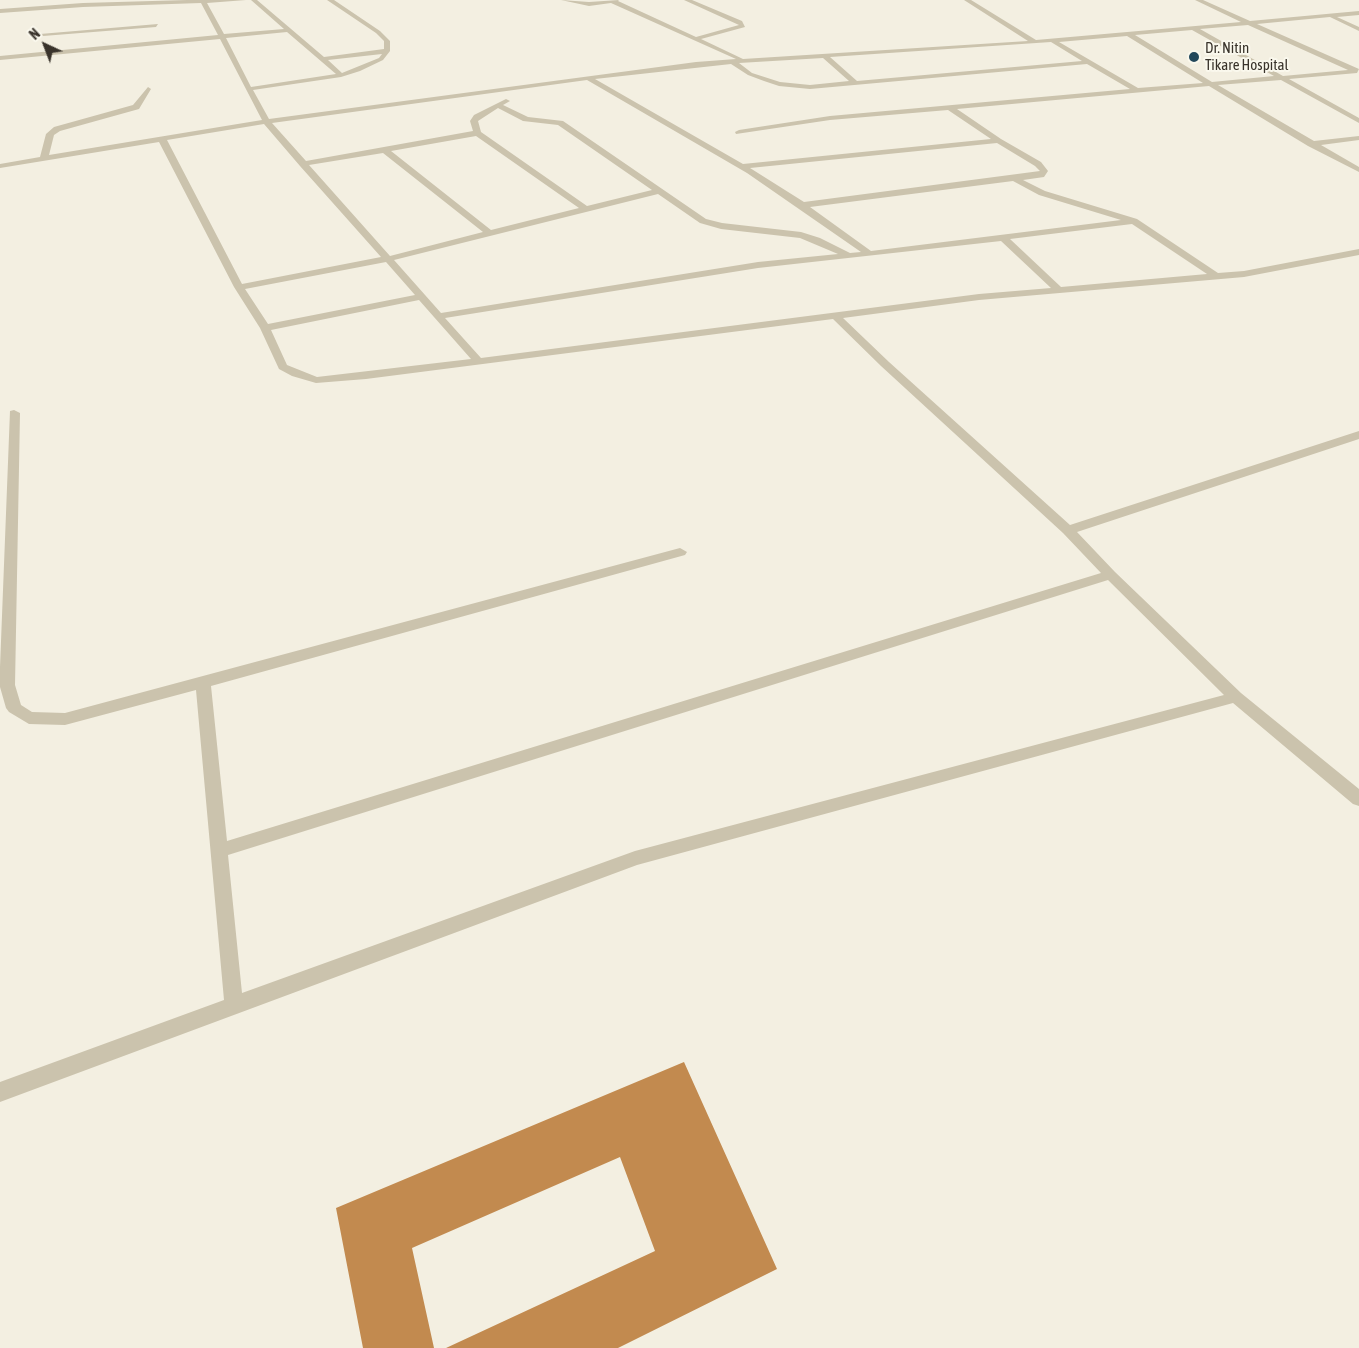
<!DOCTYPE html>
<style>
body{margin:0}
#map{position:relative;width:1359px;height:1348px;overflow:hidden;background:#f3efe1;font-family:"Asap Condensed",sans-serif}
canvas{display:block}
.north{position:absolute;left:20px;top:20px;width:50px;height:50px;-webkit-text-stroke:4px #faf8ed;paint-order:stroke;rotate:317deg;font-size:14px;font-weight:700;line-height:20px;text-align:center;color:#39332b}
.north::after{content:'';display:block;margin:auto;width:18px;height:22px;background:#39332b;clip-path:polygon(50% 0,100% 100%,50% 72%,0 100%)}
</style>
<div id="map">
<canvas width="1359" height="1348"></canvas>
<div class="north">N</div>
</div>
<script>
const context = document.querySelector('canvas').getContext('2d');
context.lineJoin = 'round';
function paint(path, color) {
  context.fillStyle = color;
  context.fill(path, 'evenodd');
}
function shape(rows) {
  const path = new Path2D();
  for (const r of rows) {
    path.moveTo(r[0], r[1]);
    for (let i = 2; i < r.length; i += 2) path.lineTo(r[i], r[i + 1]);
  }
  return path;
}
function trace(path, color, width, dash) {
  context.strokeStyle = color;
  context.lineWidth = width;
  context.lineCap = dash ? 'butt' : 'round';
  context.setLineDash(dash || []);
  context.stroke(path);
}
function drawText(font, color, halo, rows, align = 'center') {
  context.font = font + ' "Asap Condensed",sans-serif';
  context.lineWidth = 4;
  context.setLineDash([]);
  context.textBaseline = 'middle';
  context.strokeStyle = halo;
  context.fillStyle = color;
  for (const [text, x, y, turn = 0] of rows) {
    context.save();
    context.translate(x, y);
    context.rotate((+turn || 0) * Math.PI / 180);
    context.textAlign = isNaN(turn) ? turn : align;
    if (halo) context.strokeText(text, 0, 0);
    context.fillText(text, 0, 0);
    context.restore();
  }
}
paint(shape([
 [684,1062,777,1269,618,1348,446,1348,655,1251,620,1157,412,1248,434,1348,363,1348,336,1208]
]), '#c28a4f');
paint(shape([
 [187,0,246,0,207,3,224,34,284,29,251,0,257,0,324,57,384,49,384,41,376,33,327,0,334,0,380,31,390,41,390,51,383,60,360,71,341,77,253,90,269,119,696,62,736,59,611,3,589,6,561,0,589,2,619,0,618,1,696,37,739,25,684,0,692,0,742,21,745,27,701,39,743,59,1028,41,964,0,971,0,1036,40,1241,22,1195,0,1203,0,1250,21,1359,11,1359,15,1337,17,1359,27,1359,31,1330,17,1257,24,1359,69,1357,73,1289,79,1359,118,1359,123,1281,80,1218,85,1314,141,1359,136,1359,140,1321,145,1359,167,1359,172,1308,146,1209,86,957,109,1001,139,1041,162,1048,171,1044,177,1023,180,1045,191,1137,219,1218,273,1244,271,1359,249,1359,255,1244,277,979,300,843,318,889,362,1070,525,1359,431,1359,439,1077,532,1115,572,1241,693,1359,789,1359,806,1353,804,1233,703,637,865,0,1102,0,1082,224,1000,196,690,65,725,29,724,9,712,6,708,0,687,0,667,10,411,14,410,20,413,15,685,21,705,32,712,65,713,680,548,687,552,685,555,211,686,227,841,1101,573,1063,533,881,366,833,319,366,379,316,383,292,376,279,369,260,328,234,287,159,142,0,168,0,164,40,157,46,134,54,127,133,105,148,87,151,89,139,109,60,131,54,135,49,155,262,120,220,39,0,60,0,56,218,35,201,3,83,7,0,13,0,9,83,3,187,0],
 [1248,25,1348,70,1283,76,1200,29,1248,25],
 [1192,30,1274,76,1212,82,1135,35,1192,30],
 [287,32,336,74,251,87,226,38,287,32],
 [1127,36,1203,83,1138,88,1059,42,1127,36],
 [1051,42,1082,61,857,81,830,57,1051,42],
 [382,54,379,58,342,73,328,60,382,54],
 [823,58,849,81,810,85,780,82,752,73,739,63,823,58],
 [731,64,748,75,764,81,779,86,810,89,1087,64,1130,89,830,116,739,130,735,132,736,134,830,120,948,110,991,139,743,164,595,79,731,64],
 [587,80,747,173,861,252,850,253,820,238,801,232,722,223,706,219,563,121,528,117,503,105,510,101,506,99,474,115,470,121,473,131,306,161,272,123,587,80],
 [498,108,523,121,558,125,652,190,587,206,481,132,478,121,498,108],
 [264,124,300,166,381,257,242,284,167,140,264,124],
 [476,136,579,208,491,230,391,151,476,136],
 [997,143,1035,166,1040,171,804,202,750,168,997,143],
 [383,153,483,232,390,256,309,165,383,153],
 [1013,181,1039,195,1121,220,871,251,810,207,1013,181],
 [658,194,700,223,721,229,800,238,838,254,758,262,441,313,394,260,658,194],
 [1132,224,1207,274,1061,287,1010,239,1132,224],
 [1001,241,1051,288,979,294,481,358,445,318,758,268,1001,241],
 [386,262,415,295,268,324,245,289,386,262],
 [419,300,471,359,317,377,287,365,271,330,419,300],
 [1108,580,1224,695,635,851,242,993,228,855,1108,580],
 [158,24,156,27,43,36,40,34,158,24]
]), '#cbc3ad');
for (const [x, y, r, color] of [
 [1194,57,6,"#21475a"]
]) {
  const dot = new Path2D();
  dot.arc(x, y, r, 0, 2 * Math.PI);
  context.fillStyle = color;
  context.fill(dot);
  trace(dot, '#faf8ed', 2);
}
drawText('15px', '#39332b', '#faf8ed', [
 ["Dr. Nitin",1205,48],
 ["Tikare Hospital",1205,65]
], 'left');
</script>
